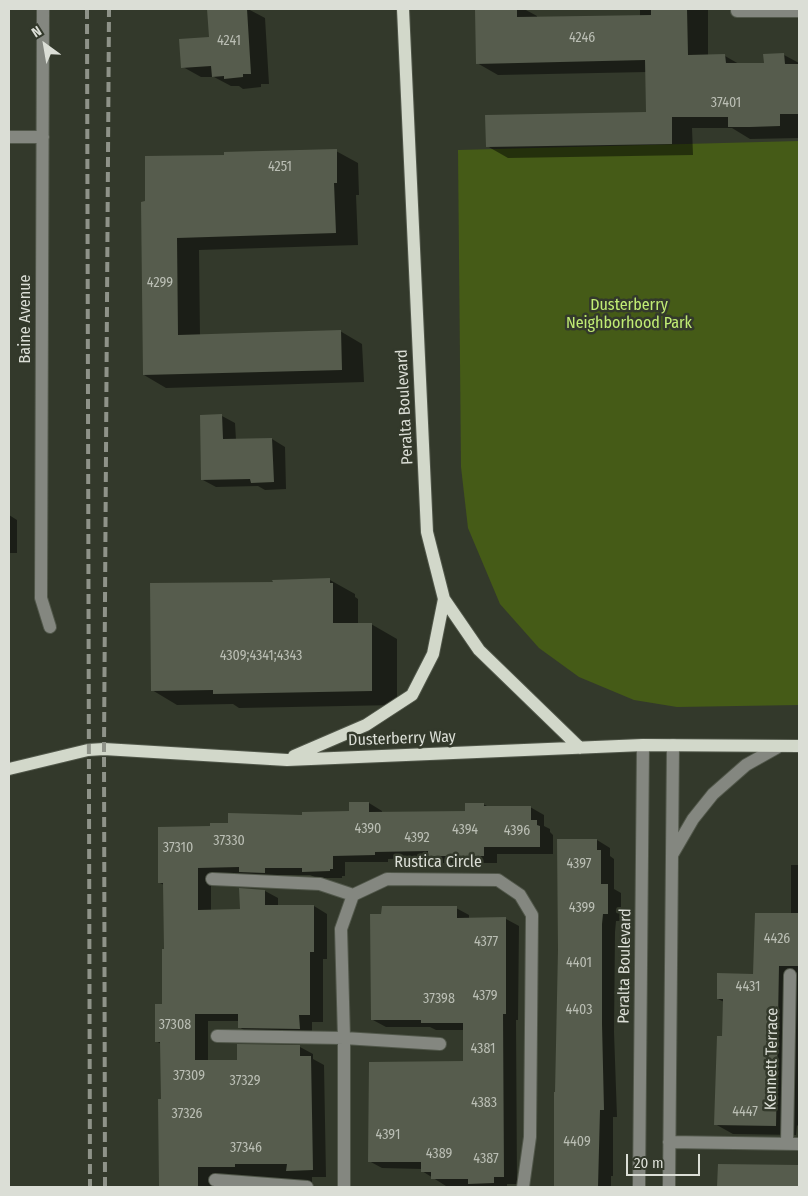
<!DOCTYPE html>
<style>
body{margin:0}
#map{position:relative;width:808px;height:1196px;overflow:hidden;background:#33392b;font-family:"Fira Sans Condensed",sans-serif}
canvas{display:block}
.frame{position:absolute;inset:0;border:10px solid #dbded6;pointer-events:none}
.north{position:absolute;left:20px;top:20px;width:50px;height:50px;-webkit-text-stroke:4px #33392b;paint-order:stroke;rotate:328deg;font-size:14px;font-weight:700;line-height:20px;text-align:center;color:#dbded6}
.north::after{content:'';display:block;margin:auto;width:18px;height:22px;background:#dbded6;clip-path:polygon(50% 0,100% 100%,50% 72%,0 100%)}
.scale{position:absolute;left:626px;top:1154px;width:74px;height:22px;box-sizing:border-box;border:2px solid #dbded6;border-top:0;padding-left:6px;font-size:15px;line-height:18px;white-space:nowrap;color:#dbded6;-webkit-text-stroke:4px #33392b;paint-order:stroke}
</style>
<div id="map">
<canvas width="808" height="1196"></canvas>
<div class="frame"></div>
<div class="north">N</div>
<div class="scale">20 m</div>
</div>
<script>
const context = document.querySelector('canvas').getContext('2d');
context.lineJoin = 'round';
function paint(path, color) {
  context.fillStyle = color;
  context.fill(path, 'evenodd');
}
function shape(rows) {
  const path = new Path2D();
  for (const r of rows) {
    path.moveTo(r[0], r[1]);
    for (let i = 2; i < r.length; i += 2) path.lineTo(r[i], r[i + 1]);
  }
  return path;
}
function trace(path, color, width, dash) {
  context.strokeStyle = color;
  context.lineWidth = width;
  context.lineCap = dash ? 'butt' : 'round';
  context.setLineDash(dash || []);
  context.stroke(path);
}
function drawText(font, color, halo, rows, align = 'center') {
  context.font = font + ' "Fira Sans Condensed",sans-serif';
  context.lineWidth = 5;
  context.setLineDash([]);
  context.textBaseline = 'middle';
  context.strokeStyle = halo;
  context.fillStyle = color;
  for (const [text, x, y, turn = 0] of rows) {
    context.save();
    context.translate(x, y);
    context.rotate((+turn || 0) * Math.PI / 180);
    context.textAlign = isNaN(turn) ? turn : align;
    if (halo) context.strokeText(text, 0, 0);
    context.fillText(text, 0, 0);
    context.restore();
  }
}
paint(shape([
 [799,141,799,705,677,707,634,700,579,677,539,648,500,604,468,528,461,467,458,150]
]), '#455b17');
paint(shape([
 [248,9,265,18,269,84,261,84,261,87,243,89,239,86,231,86,214,77,201,77,183,67,211,38,209,10],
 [476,9,524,9,537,16,537,18,640,16,640,9,708,9,708,56,725,56,739,64,765,64,765,55,784,55,799,63,799,138,750,139,732,128,692,128,693,155,508,158,487,146,647,113,647,72,498,75,477,63],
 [336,151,358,163,359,195,356,195,358,245,199,250,200,336,340,331,362,344,364,382,166,388,144,375,143,203,225,156],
 [222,416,235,423,236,440,272,439,285,447,286,489,265,490,258,486,216,487,203,480],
 [9,515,17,520,17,553,9,553],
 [330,580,355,594,355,597,358,599,358,624,371,624,397,639,397,705,239,708,233,704,177,705,152,690,274,583],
 [369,803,382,811,382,813,466,812,483,804,489,807,530,807,544,815,544,826,550,829,550,832,553,835,553,854,497,854,497,863,442,863,434,858,388,859,388,862,345,862,345,876,342,876,342,878,317,878,310,875,278,875,278,880,253,879,244,874,211,874,211,911,241,910,265,891,278,898,278,906,314,906,327,914,327,959,323,959,323,1022,312,1022,312,1036,252,1035,239,1027,239,1021,208,1021,208,1062,239,1061,300,1047,313,1054,313,1059,324,1065,326,1177,312,1177,312,1185,221,1183,221,1187,161,1187,161,1044,156,1041,163,1006,165,951,164,885,160,883,212,827,303,816,351,813],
 [597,840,610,848,610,856,614,859,614,889,621,893,621,921,616,921,615,932,614,1032,617,1117,613,1117,613,1176,611,1176,611,1187,555,1187,555,1093],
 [791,865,799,865,799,1127,797,1125,796,1135,733,1134,715,1124,723,1037,724,1002,718,999,754,975,791,914],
 [456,908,469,915,469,919,506,919,519,926,518,1020,516,1020,517,1184,507,1184,507,1187,446,1186,422,1171,422,1169,382,1168,369,1161,464,1063,464,1030,436,1030,430,1027,386,1027,373,1020],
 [719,1165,799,1166,799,1187,719,1187]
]), '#0007');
paint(shape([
 [207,9,247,9,251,74,243,74,243,77,224,79,224,76,212,77,211,66,181,68,179,39,209,37],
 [475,9,517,9,517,17,651,15,651,9,687,9,688,55,725,54,726,63,764,63,763,54,784,53,785,64,799,64,799,114,780,114,780,126,750,127,728,127,728,117,672,117,672,144,486,147,485,115,646,112,645,60,476,64],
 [337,149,337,183,334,183,336,233,177,238,178,335,341,330,342,370,143,375,141,202,145,201,145,156,224,155,224,152],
 [222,414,223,439,272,438,274,482,251,483,250,479,201,480,200,415],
 [330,578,330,583,333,583,333,623,372,623,372,691,213,694,213,690,151,691,150,583,273,582,272,580],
 [349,802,369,802,369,812,465,811,465,803,484,803,484,806,531,806,531,820,537,820,537,825,540,826,540,847,484,847,484,856,428,856,428,851,375,852,375,855,333,856,333,869,330,869,330,871,302,872,302,868,265,868,265,873,239,872,239,867,198,868,198,910,240,909,239,888,265,890,265,905,314,905,314,952,310,952,310,1015,299,1015,300,1029,238,1028,238,1014,195,1014,195,1060,237,1060,237,1044,300,1045,300,1056,311,1056,313,1170,286,1171,287,1164,235,1164,235,1167,198,1167,198,1187,159,1187,158,1099,161,1099,160,1042,155,1042,155,1004,162,1004,162,949,164,949,163,883,158,883,158,827,210,826,210,823,228,823,228,813,302,815,302,812,349,811],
 [557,839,597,839,597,850,601,850,601,884,608,884,608,914,603,914,602,924,602,1024,604,1110,600,1110,598,1187,554,1187,554,1092,555,1092,558,950],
 [382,906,457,906,457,918,506,917,506,1014,503,1014,504,1177,494,1177,494,1183,468,1184,468,1179,431,1179,431,1172,421,1172,421,1162,368,1162,369,1062,463,1061,463,1023,421,1023,421,1020,371,1020,370,914,381,914],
 [755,913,799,913,799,966,779,966,776,1126,714,1125,717,1036,722,1036,723,999,717,999,717,973,753,974],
 [718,1164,799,1165,799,1187,717,1187]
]), '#565c4d');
const minor = shape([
 [43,9,41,598,50,627],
 [737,11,799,11],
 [9,137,43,137],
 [672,855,693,819,713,794,746,765,778,747],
 [212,879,320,884,353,895],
 [217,1036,344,1038,440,1044],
 [669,1142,799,1144],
 [787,1144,790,975],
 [215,1180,307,1187],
 [344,1187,344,1038,341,929,353,895,387,879,498,880,520,895,532,915,530,1137,523,1187],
 [639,1187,643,745],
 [669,1187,673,745]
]);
const major = shape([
 [403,9,427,532,444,599,479,650,580,748],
 [294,756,366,725,412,695,433,654,444,599],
 [9,769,88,750,104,749,287,760,643,745,799,746]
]);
trace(minor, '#51574a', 14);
trace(major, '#51574a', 14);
trace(minor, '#848780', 12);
trace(major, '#d2d8ca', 12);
trace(shape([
 [87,9,90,1187],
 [105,1187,104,749,109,9]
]), '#8f9389', 4, [10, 5]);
drawText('14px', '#babeb4', null, [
 ["4246",582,38],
 ["4241",229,41],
 ["37401",726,103],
 ["4251",280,167],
 ["4299",160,283],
 ["4309;4341;4343",261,656],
 ["4390",368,829],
 ["4394",465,830],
 ["4396",517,831],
 ["4392",417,838],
 ["37330",229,841],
 ["37310",178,848],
 ["4397",579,864],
 ["4399",582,908],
 ["4426",777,939],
 ["4377",486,942],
 ["4401",579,963],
 ["4431",748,987],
 ["4379",485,996],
 ["37398",439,999],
 ["4403",579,1010],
 ["37308",175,1025],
 ["4381",483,1049],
 ["37309",189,1076],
 ["37329",245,1081],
 ["4383",484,1103],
 ["4447",745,1112],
 ["37326",187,1114],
 ["4391",388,1135],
 ["4409",577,1142],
 ["37346",246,1148],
 ["4389",439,1154],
 ["4387",486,1159]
]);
drawText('16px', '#c1ec74', '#33392b', [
 ["Dusterberry",629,306],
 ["Neighborhood Park",629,324]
]);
drawText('16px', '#dbded6', '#33392b', [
 ["Baine Avenue",26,319,-90],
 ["Peralta Boulevard",405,407,-93],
 ["Dusterberry Way",402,739,-2],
 ["Rustica Circle",438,863],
 ["Peralta Boulevard",625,966,-89],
 ["Kennett Terrace",772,1059,-89]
]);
</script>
